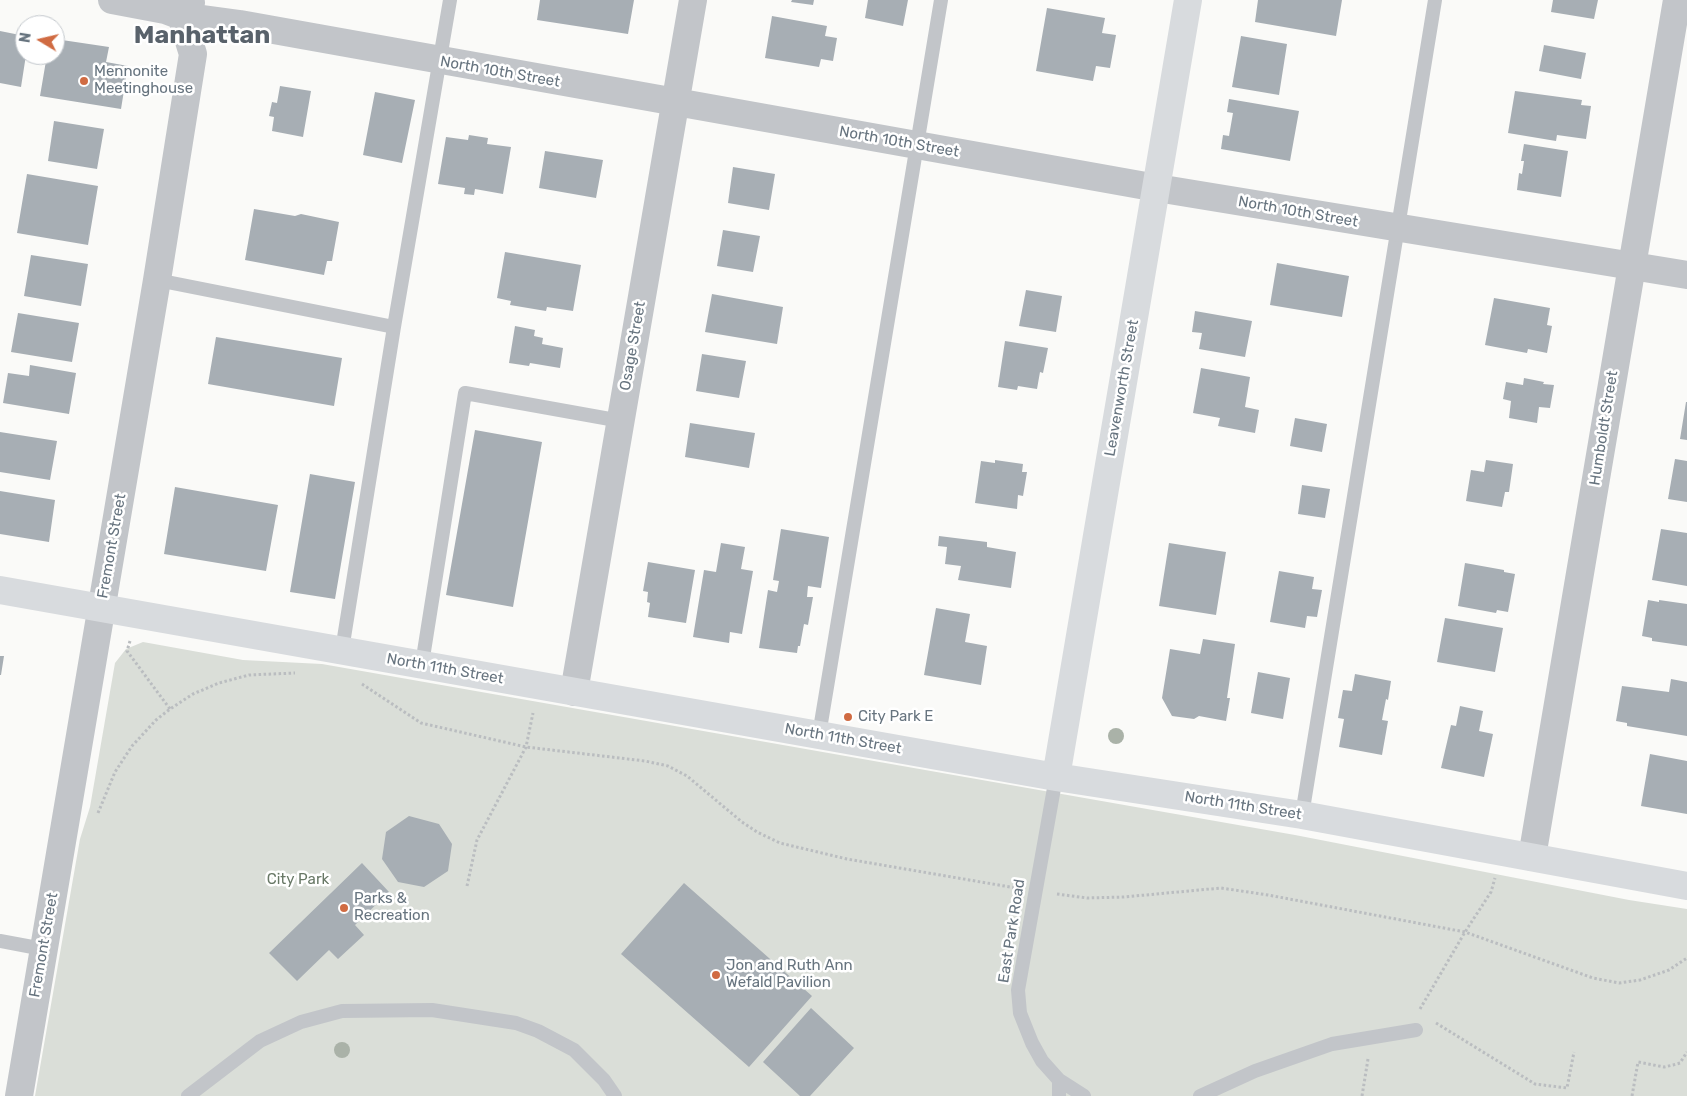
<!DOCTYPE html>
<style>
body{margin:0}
#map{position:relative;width:1687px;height:1096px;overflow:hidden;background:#fafaf8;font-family:Rubik,sans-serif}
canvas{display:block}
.north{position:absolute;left:15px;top:15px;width:50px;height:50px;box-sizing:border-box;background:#fff;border:1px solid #c2c7cc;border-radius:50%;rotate:279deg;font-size:14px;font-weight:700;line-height:20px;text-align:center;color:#67747f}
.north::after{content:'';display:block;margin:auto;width:18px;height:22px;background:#d06b42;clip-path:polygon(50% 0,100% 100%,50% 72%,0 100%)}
</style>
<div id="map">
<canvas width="1687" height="1096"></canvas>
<div class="north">N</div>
</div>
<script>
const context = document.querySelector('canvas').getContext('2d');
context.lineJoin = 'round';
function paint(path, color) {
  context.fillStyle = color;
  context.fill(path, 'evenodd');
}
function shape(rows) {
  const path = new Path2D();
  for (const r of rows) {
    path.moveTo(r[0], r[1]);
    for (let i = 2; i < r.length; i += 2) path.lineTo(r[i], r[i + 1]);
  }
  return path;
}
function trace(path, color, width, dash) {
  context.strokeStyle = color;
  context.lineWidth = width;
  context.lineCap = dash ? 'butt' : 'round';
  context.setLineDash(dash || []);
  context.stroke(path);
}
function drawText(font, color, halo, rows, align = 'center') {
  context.font = font + ' Rubik,sans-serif';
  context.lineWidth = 5;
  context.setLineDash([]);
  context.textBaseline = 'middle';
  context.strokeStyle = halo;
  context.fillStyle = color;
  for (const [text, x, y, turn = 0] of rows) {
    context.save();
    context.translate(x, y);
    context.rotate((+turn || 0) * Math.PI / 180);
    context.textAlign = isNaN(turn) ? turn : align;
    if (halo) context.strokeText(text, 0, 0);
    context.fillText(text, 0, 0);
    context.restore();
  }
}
paint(shape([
 [143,642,243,660,322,664,1295,835,1629,900,1687,909,1687,1096,35,1096,80,839,90,807,115,663,126,649]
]), '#daded8');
paint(shape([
 [540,0,634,0,628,34,537,20],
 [792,0,814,0,813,5,791,2],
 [868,0,908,0,903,26,865,18],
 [1258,0,1342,0,1336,36,1255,22],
 [1553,0,1598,0,1594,19,1551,12],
 [1047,8,1105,18,1102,33,1116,35,1110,68,1096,66,1093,81,1036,71],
 [772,16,827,26,825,36,837,38,833,61,821,59,819,67,765,58],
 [0,31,25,36,26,55,21,87,0,83],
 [1241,36,1287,44,1279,95,1232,87],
 [62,40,109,47,106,62,128,66,121,109,40,96,47,55,60,54],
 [1544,45,1586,53,1581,79,1539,71],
 [280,86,311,91,303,137,272,131,274,117,269,116,272,102,277,103],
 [1515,91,1582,100,1581,105,1591,106,1586,139,1557,135,1556,141,1508,133],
 [375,92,415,100,402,163,363,155],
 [1229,99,1299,111,1290,161,1221,149,1223,135,1229,136,1233,113,1227,112],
 [54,121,104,129,97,169,48,161],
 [469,135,488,138,487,144,511,147,503,194,475,189,474,195,464,194,465,188,438,184,446,137,468,140],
 [1524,144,1568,151,1561,197,1517,190,1519,173,1522,174,1524,161,1521,161],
 [545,151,603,160,596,198,539,188],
 [733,167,775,174,769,210,728,203],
 [27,174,98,186,88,245,17,233],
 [254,209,295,216,301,214,339,222,332,261,327,261,324,275,245,260],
 [723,230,760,236,753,272,717,266],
 [505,252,581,265,573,311,547,307,546,311,510,305,511,301,497,298],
 [31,255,88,264,81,306,24,296],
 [1277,263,1349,276,1342,317,1270,305],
 [1026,290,1062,296,1056,332,1019,326],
 [712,294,783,307,777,344,705,332],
 [1494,298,1550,308,1547,325,1552,326,1547,353,1528,349,1527,353,1485,345],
 [1195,311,1252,321,1245,357,1199,349,1202,333,1192,332],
 [18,313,79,323,72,362,11,352],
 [515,326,535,330,534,336,543,338,542,344,563,348,560,368,530,363,529,366,509,363],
 [216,337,342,358,334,406,208,384],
 [1005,341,1048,348,1043,373,1040,372,1037,389,1018,386,1017,390,998,387],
 [702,354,746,361,739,398,696,391],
 [30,365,76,373,69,414,3,403,8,373,29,376],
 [1201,368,1250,377,1245,407,1259,410,1255,433,1218,426,1220,418,1193,413],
 [1524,378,1544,382,1543,384,1554,385,1550,408,1539,407,1537,423,1509,418,1511,401,1503,399,1506,382,1523,385],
 [1686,402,1687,402,1687,440,1680,439],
 [1295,418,1327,424,1322,452,1290,446],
 [690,423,755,433,749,468,685,457],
 [475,430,542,442,513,607,446,595],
 [0,432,57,441,50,480,0,472],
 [1675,459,1687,461,1687,502,1668,499],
 [995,460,1023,464,1022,472,1027,472,1023,496,1018,495,1017,509,975,503,981,461,995,463],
 [1486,460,1513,464,1509,492,1505,492,1502,507,1466,501,1471,470,1484,472],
 [310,474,355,482,335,599,290,592],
 [1302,485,1330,489,1325,518,1298,514],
 [175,487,278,505,266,571,164,554],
 [0,491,55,500,49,542,0,534],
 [781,529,829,537,821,588,808,586,807,597,813,597,808,625,804,624,800,646,798,646,797,653,759,648,768,590,777,592,779,581,773,580],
 [1661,529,1687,533,1687,586,1652,580],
 [939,536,987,542,987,547,1016,552,1011,588,958,580,961,566,945,564,947,547,938,546],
 [721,543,745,547,741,569,753,571,742,634,730,632,729,643,693,637,704,570,716,572],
 [1169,543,1226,552,1216,615,1159,606],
 [648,562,695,570,686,623,648,617,650,603,647,602,648,592,643,591],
 [1465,563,1504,570,1504,572,1515,574,1508,612,1497,610,1496,613,1458,606],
 [1279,571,1314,577,1312,589,1322,590,1317,617,1307,616,1305,628,1270,622],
 [1648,600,1659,602,1659,600,1687,604,1687,646,1652,641,1652,638,1642,636],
 [936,608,970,614,965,642,987,646,981,685,924,675],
 [1445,618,1503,628,1495,672,1437,662],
 [1203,639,1235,644,1227,698,1230,698,1226,721,1199,716,1194,719,1172,716,1162,698,1170,649,1200,654],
 [0,656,4,656,1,675,0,675],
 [1258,672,1290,678,1283,719,1251,713],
 [1355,674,1391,681,1388,700,1386,699,1382,720,1388,721,1382,755,1339,747,1344,719,1338,718,1343,690,1352,691],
 [1671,679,1687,682,1687,736,1627,726,1627,723,1616,721,1622,686,1669,692],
 [1460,706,1483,711,1479,731,1493,734,1484,777,1441,768,1451,725,1456,726],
 [1650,754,1687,761,1687,814,1641,806],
 [409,816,439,824,452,844,448,871,424,887,398,882,382,859,386,832],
 [362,863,389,892,355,925,364,935,338,959,329,950,297,981,269,953],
 [684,883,812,996,749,1067,621,954],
 [811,1008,854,1048,810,1096,800,1096,763,1062]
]), '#a7aeb4');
trace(shape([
 [130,641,127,651,170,709],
 [362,684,421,723,526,747,645,761,668,766,687,776,742,822,757,832,780,843,847,859,1016,888],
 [98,813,115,772,132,746,156,720,170,709,193,694,219,683,249,675,295,673],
 [467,886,477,840,526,747,533,713],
 [1057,894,1087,898,1124,897,1221,888,1268,895,1465,932,1593,978,1619,983,1640,980,1669,970,1687,958],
 [1420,1009,1465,932,1491,892,1495,878],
 [1436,1023,1535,1084,1567,1088,1574,1052],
 [1362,1096,1368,1059],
 [1632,1096,1638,1062,1664,1067,1673,1065,1680,1063,1687,1052]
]), '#babdc0', 3, [2.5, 2.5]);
trace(shape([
 [157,280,394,327],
 [342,650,394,327,450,0],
 [422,664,465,393,621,421],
 [819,735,941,0],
 [1056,777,1018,990,1020,1013,1032,1043,1042,1061,1059,1080,1084,1096],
 [1302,815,1435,0],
 [0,941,43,949],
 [1059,1080,1059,1096],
 [188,1096,260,1041,301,1022,342,1011,432,1010,516,1023,538,1031,574,1050,604,1080,615,1096],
 [1200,1096,1255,1071,1332,1044,1416,1030]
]), '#c2c5c9', 14);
trace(shape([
 [112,0,165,10,181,16,240,24,1157,188,1687,275],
 [574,692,693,0],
 [1532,857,1677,0],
 [19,1096,157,280,193,54,181,16,191,3]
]), '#c2c5c9', 28);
trace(shape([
 [0,590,1056,777,1302,815,1687,886],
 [1056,777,1188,0]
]), '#d8dbde', 28);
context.fillStyle = '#aab2a8';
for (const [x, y] of [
 [1116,736],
 [342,1050]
]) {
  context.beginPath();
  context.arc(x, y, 8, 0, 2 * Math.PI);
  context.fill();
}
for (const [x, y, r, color] of [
 [84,81,5,"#d06b42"],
 [848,717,5,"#d06b42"],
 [344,908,5,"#d06b42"],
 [716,975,5,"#d06b42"]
]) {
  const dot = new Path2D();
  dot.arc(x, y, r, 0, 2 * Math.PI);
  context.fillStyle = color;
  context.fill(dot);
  trace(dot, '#fff', 2);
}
drawText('15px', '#67747f', '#fff', [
 ["Mennonite",94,72],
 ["Meetinghouse",94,89],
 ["City Park E",858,717],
 ["Parks &",354,899],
 ["Recreation",354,916],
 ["Jon and Ruth Ann",726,966],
 ["Wefald Pavilion",726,983]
], 'left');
drawText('15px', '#67747f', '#fff', [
 ["North 10th Street",500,72,10],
 ["North 10th Street",899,142,10],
 ["North 10th Street",1298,212,10],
 ["Osage Street",633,346,-80],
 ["Leavenworth Street",1122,388,-80],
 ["Humboldt Street",1604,428,-81],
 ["Fremont Street",112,546,-80],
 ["North 11th Street",445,669,10],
 ["North 11th Street",843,739,10],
 ["North 11th Street",1243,806,9],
 ["East Park Road",1012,931,-81],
 ["Fremont Street",44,945,-80]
]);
drawText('15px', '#687866', '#fff', [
 ["City Park",298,880]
]);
drawText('bold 25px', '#59626b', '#fff', [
 ["Manhattan",202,36]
]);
</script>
